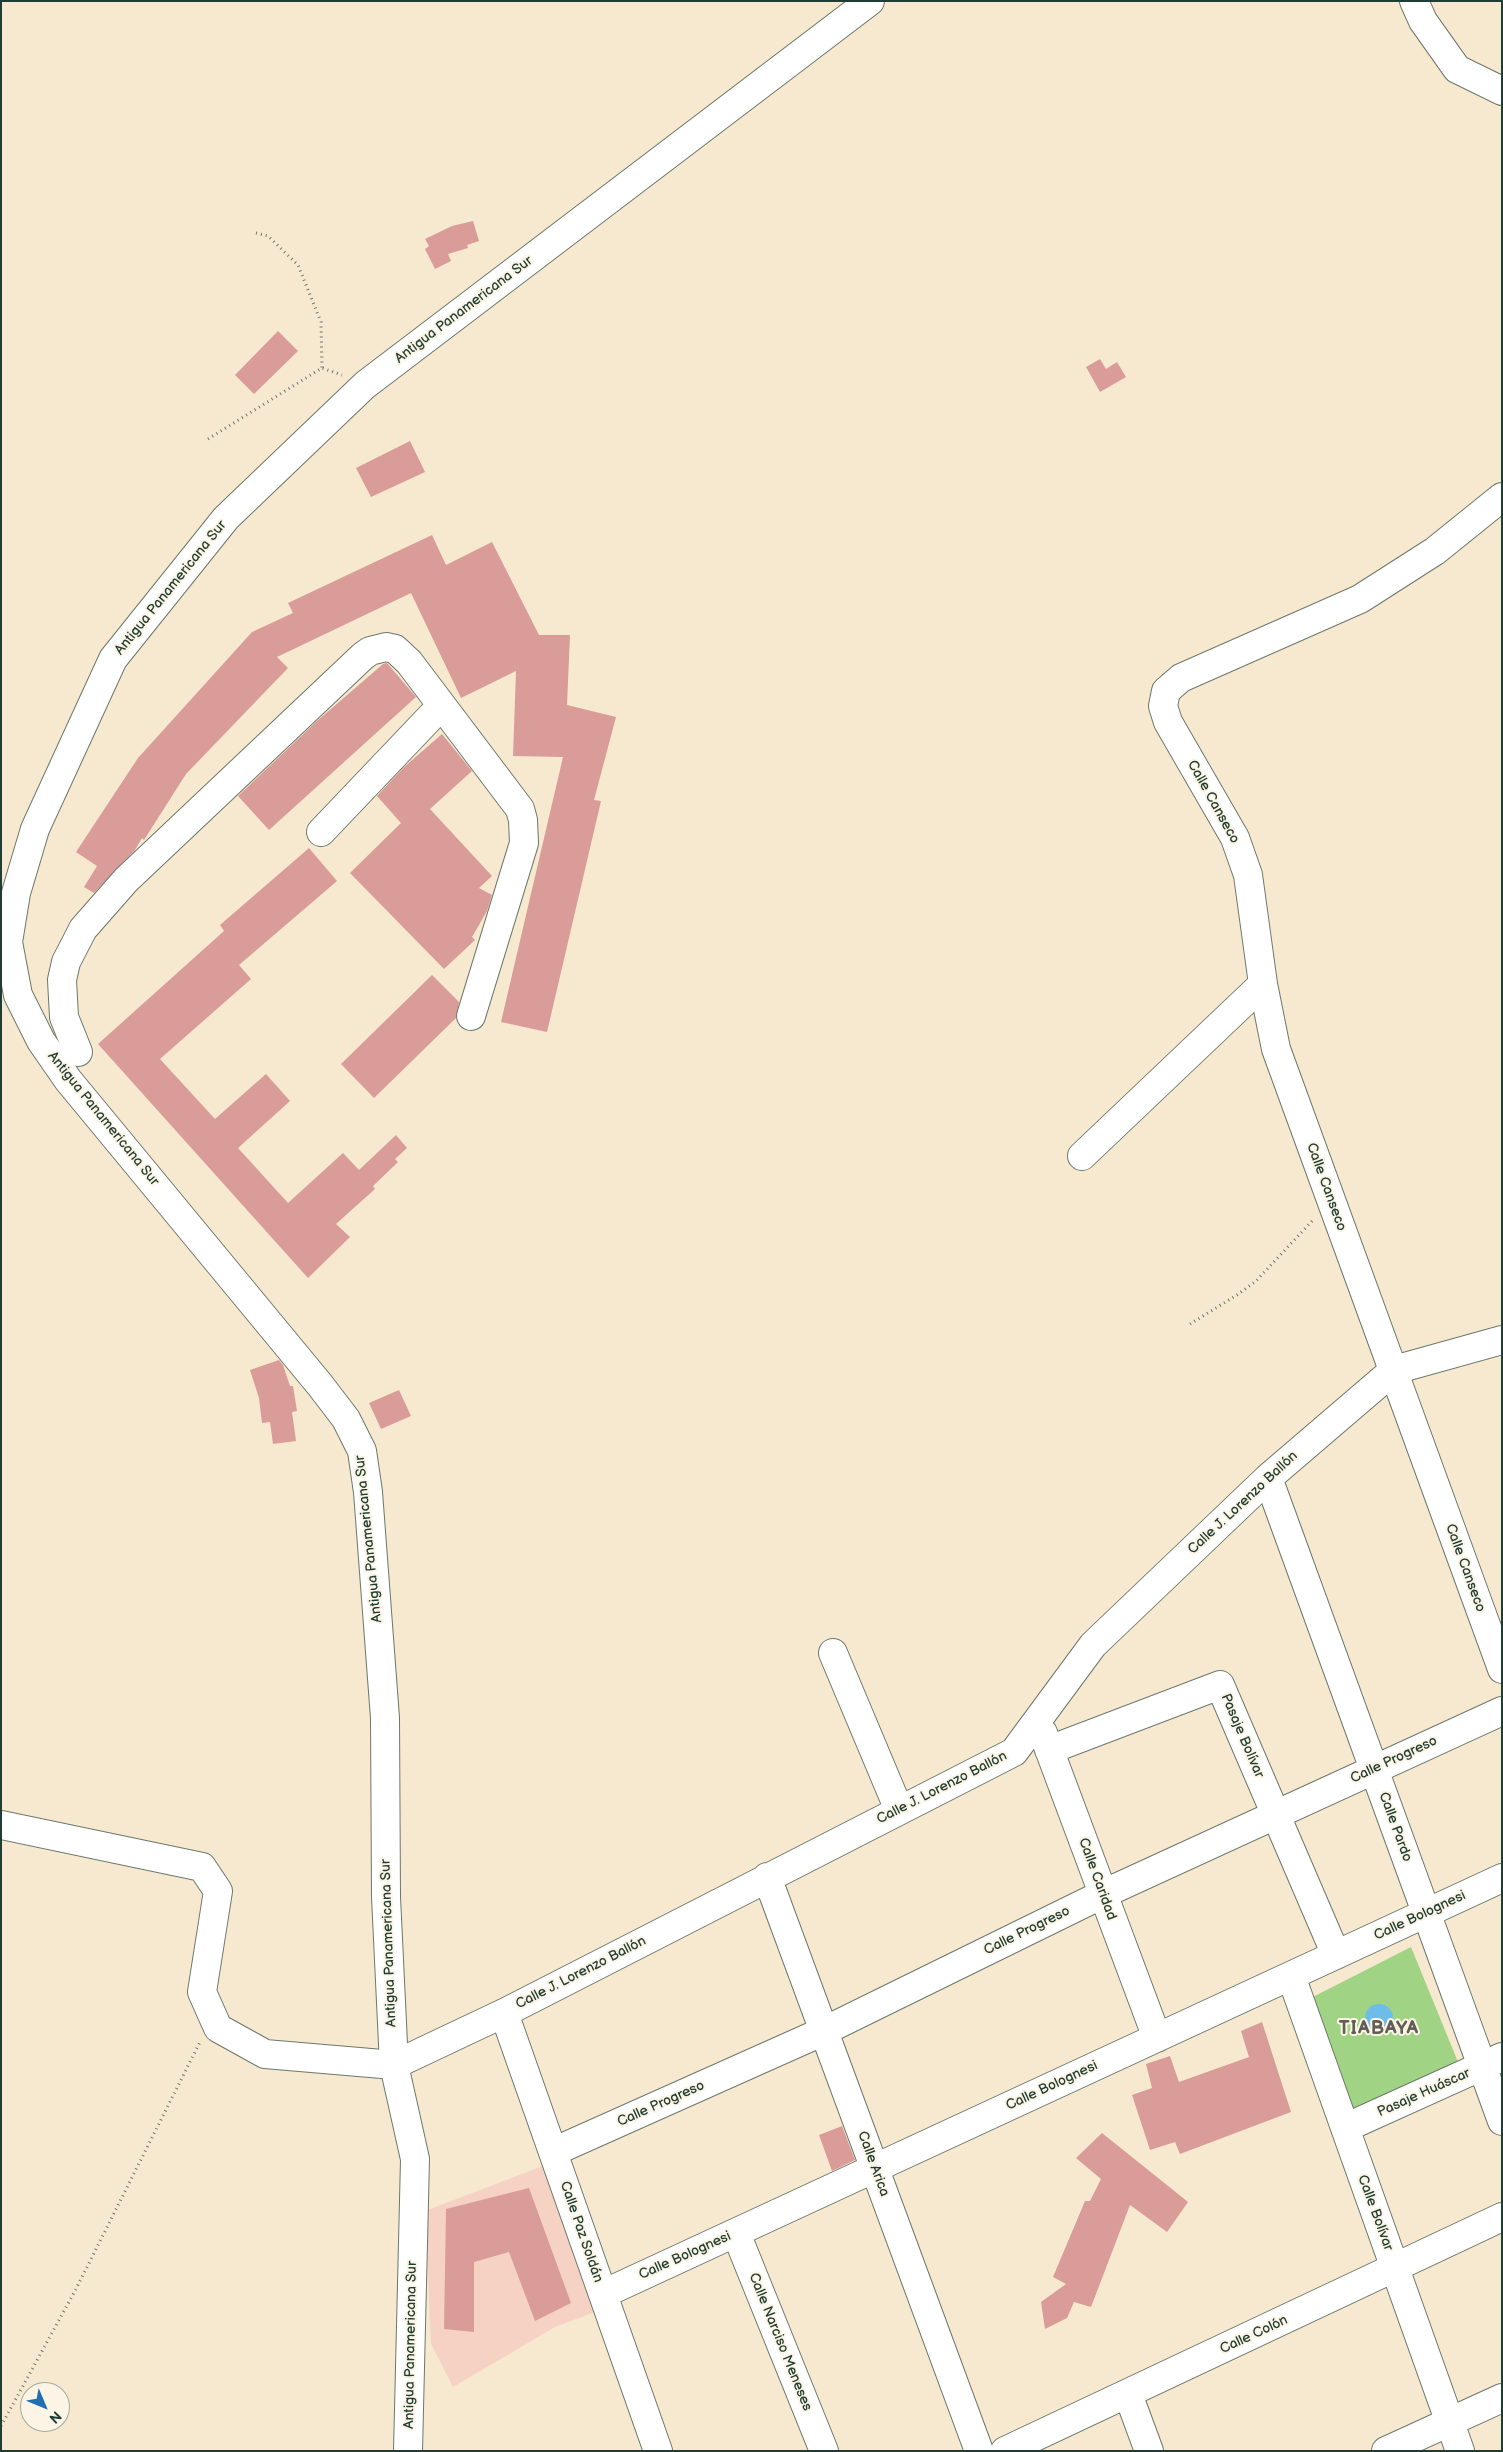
<!DOCTYPE html>
<meta charset="utf-8">
<style>
body{margin:0}
#map{position:relative;width:1503px;height:2452px;overflow:hidden;background:#f7e8d0;font-family:"Balsamiq Sans",sans-serif}
canvas{display:block}
.frame{position:absolute;inset:0;border:2px solid #1f3d34;pointer-events:none}
.north{position:absolute;left:20px;top:2382px;width:50px;height:50px;box-sizing:border-box;background:#fcf5e5;border:1px solid #a4ab9e;border-radius:50%;rotate:135deg;font-size:14px;font-weight:700;line-height:20px;text-align:center;color:#1f3d34}
.north::after{content:'';display:block;margin:auto;width:18px;height:22px;background:#1f6fb2;clip-path:polygon(50% 0,100% 100%,50% 72%,0 100%)}
</style>
<div id="map">
<canvas width="1503" height="2452"></canvas>
<div class="frame"></div>
<div class="north">N</div>
</div>
<script>
const context = document.querySelector('canvas').getContext('2d');
context.lineJoin = 'round';
function paint(path, color) {
  context.fillStyle = color;
  context.fill(path, 'evenodd');
}
function shape(rows) {
  const path = new Path2D();
  for (const r of rows) {
    if (r.length === 3) {
      path.moveTo(r[0] + r[2], r[1]);
      path.arc(r[0], r[1], r[2], 0, 2 * Math.PI);
      continue;
    }
    path.moveTo(r[0], r[1]);
    for (let i = 2; i < r.length; i += 2) path.lineTo(r[i], r[i + 1]);
  }
  return path;
}
function trace(path, color, width, dash) {
  context.strokeStyle = color;
  context.lineWidth = width;
  context.lineCap = dash ? 'butt' : 'round';
  context.setLineDash(dash || []);
  context.stroke(path);
}
function drawText(font, color, halo, rows, align = 'center') {
  context.font = font + ' "Balsamiq Sans",sans-serif';
  context.lineWidth = 4;
  context.setLineDash([]);
  context.textBaseline = 'middle';
  context.strokeStyle = halo;
  context.fillStyle = color;
  for (const [text, x, y, turn = 0] of rows) {
    context.save();
    context.translate(x, y);
    context.rotate((+turn || 0) * Math.PI / 180);
    context.textAlign = isNaN(turn) ? turn : align;
    if (halo) context.strokeText(text, 0, 0);
    context.fillText(text, 0, 0);
    context.restore();
  }
}
paint(shape([
 [548,2164,600,2310,555,2327,453,2387,431,2344,425,2211]
]), '#f6d2c4');
paint(shape([
 [1411,1947,1458,2062,1345,2117,1301,2003]
]), '#a0d383');
paint(shape([
 [1379,2018,14]
]), '#6dbde8');
paint(shape([
 [473,221,479,241,467,245,468,248,448,254,451,261,435,269,425,249,429,246,425,239,452,226],
 [278,331,298,351,254,394,235,375],
 [1100,359,1106,369,1117,362,1126,377,1100,392,1086,367],
 [410,441,425,472,371,497,356,468],
 [432,535,446,565,492,542,539,635,570,635,567,705,616,717,594,800,601,801,547,1032,501,1022,563,757,513,756,516,671,461,698,411,593,277,657,288,668,186,774,144,840,142,838,135,850,94,893,84,887,97,866,76,852,138,758,252,632,293,613,288,603],
 [387,663,416,697,269,830,238,796,317,721,383,664],
 [442,734,472,771,430,809,492,876,479,888,492,895,487,911,472,937,475,940,444,969,350,873,401,823,377,796,403,768],
 [309,848,337,881,239,965,251,979,160,1059,215,1119,266,1074,290,1101,238,1148,288,1203,343,1153,359,1170,396,1135,407,1148,395,1159,398,1162,373,1186,375,1189,336,1224,350,1237,308,1278,98,1044,224,931,220,925],
 [432,975,459,1002,456,1018,374,1098,341,1064],
 [279,1360,283,1365,290,1386,293,1386,297,1411,292,1412,296,1441,273,1444,270,1422,262,1423,259,1398,250,1370],
 [399,1390,411,1416,381,1429,369,1403],
 [1262,2022,1291,2112,1180,2154,1175,2142,1150,2150,1132,2095,1152,2088,1146,2064,1170,2056,1179,2082,1249,2057,1241,2031],
 [842,2126,855,2160,832,2171,819,2135],
 [1102,2133,1188,2202,1167,2232,1130,2205,1091,2307,1074,2302,1067,2318,1045,2329,1041,2302,1066,2284,1053,2277,1085,2201,1090,2201,1101,2179,1076,2158],
 [529,2188,571,2303,535,2321,509,2252,474,2262,474,2332,444,2329,446,2209]
]), '#d99c99');
const minor = shape([
 [1414,1,1423,21,1457,69,1502,91],
 [1502,497,1435,551,1360,599,1181,678,1166,691,1163,706,1168,722,1235,838,1248,875,1263,984,1276,1049,1502,1669],
 [321,832,441,706],
 [78,1052,64,1017,62,980,66,962,83,929,126,880,363,656,370,651,386,647,395,649,409,662,520,809,523,820,524,843,471,1016],
 [1082,1156,1263,984],
 [1268,1478,1502,2121],
 [833,1653,899,1810],
 [1043,1733,1157,2038],
 [1049,1750,1220,1685,1336,1955],
 [1,1825,202,1867,218,1891,202,1992,218,2028,265,2054,394,2065,504,2013,1014,1752,1093,1645,1268,1478,1394,1370,1502,1340],
 [767,1877,979,2451],
 [1291,1976,1460,2451],
 [504,2013,658,2451],
 [1345,2128,1502,2057],
 [553,2152,824,2031,1103,1894,1502,1711],
 [736,2233,824,2451],
 [603,2294,1502,1878],
 [1128,2394,1149,2451],
 [1005,2451,1502,2217]
]);
const major = shape([
 [408,2451,415,2159,394,2065,386,1897,385,1718,368,1492,362,1451,346,1419,320,1385,68,1080,41,1041,18,995,8,942,16,893,35,829,113,659,226,518,365,385,870,1],
 [1386,2451,1502,2398]
]);
trace(minor, '#6b796b', 30);
trace(major, '#6b796b', 30);
trace(shape([
 [256,233,268,236,298,265,321,322,322,368],
 [208,439,322,368,342,375],
 [1190,1324,1237,1295,1256,1281,1313,1220],
 [1,2426,76,2289,200,2042]
]), '#6b796b', 3, [1, 4]);
trace(minor, '#fff', 28);
trace(major, '#fff', 28);
drawText('14px', '#1f3d34', '#fcf5e5', [
 ["Antigua Panamericana Sur",464,310,-37],
 ["Antigua Panamericana Sur",171,588,-51],
 ["Calle Canseco",1213,802,61],
 ["Antigua Panamericana Sur",103,1119,51],
 ["Calle Canseco",1326,1187,70],
 ["Calle J. Lorenzo Ballón",1243,1503,-43],
 ["Antigua Panamericana Sur",369,1539,-96],
 ["Calle Canseco",1465,1568,70],
 ["Pasaje Bolívar",1242,1736,67],
 ["Calle Progreso",1394,1760,-25],
 ["Calle J. Lorenzo Ballón",942,1788,-27],
 ["Calle Pardo",1395,1827,70],
 ["Calle Caridad",1097,1879,70],
 ["Calle Bolognesi",1420,1916,-25],
 ["Calle Progreso",1027,1931,-26],
 ["Antigua Panamericana Sur",389,1943,-92],
 ["Calle J. Lorenzo Ballón",581,1973,-27],
 ["Calle Bolognesi",1052,2086,-25],
 ["Pasaje Huáscar",1424,2093,-24],
 ["Calle Progreso",661,2104,-24],
 ["Calle Arica",873,2164,70],
 ["Calle Bolívar",1375,2213,70],
 ["Calle Paz Soldán",581,2232,71],
 ["Calle Bolognesi",685,2256,-24],
 ["Calle Colón",1254,2335,-25],
 ["Calle Narciso Meneses",780,2342,68],
 ["Antigua Panamericana Sur",411,2345,-89]
]);
context.letterSpacing = '1px';
drawText('bold 19px', '#605e57', '#fcf5e5', [
 ["TIABAYA",1379,2029]
]);
context.letterSpacing = '0px';
</script>
